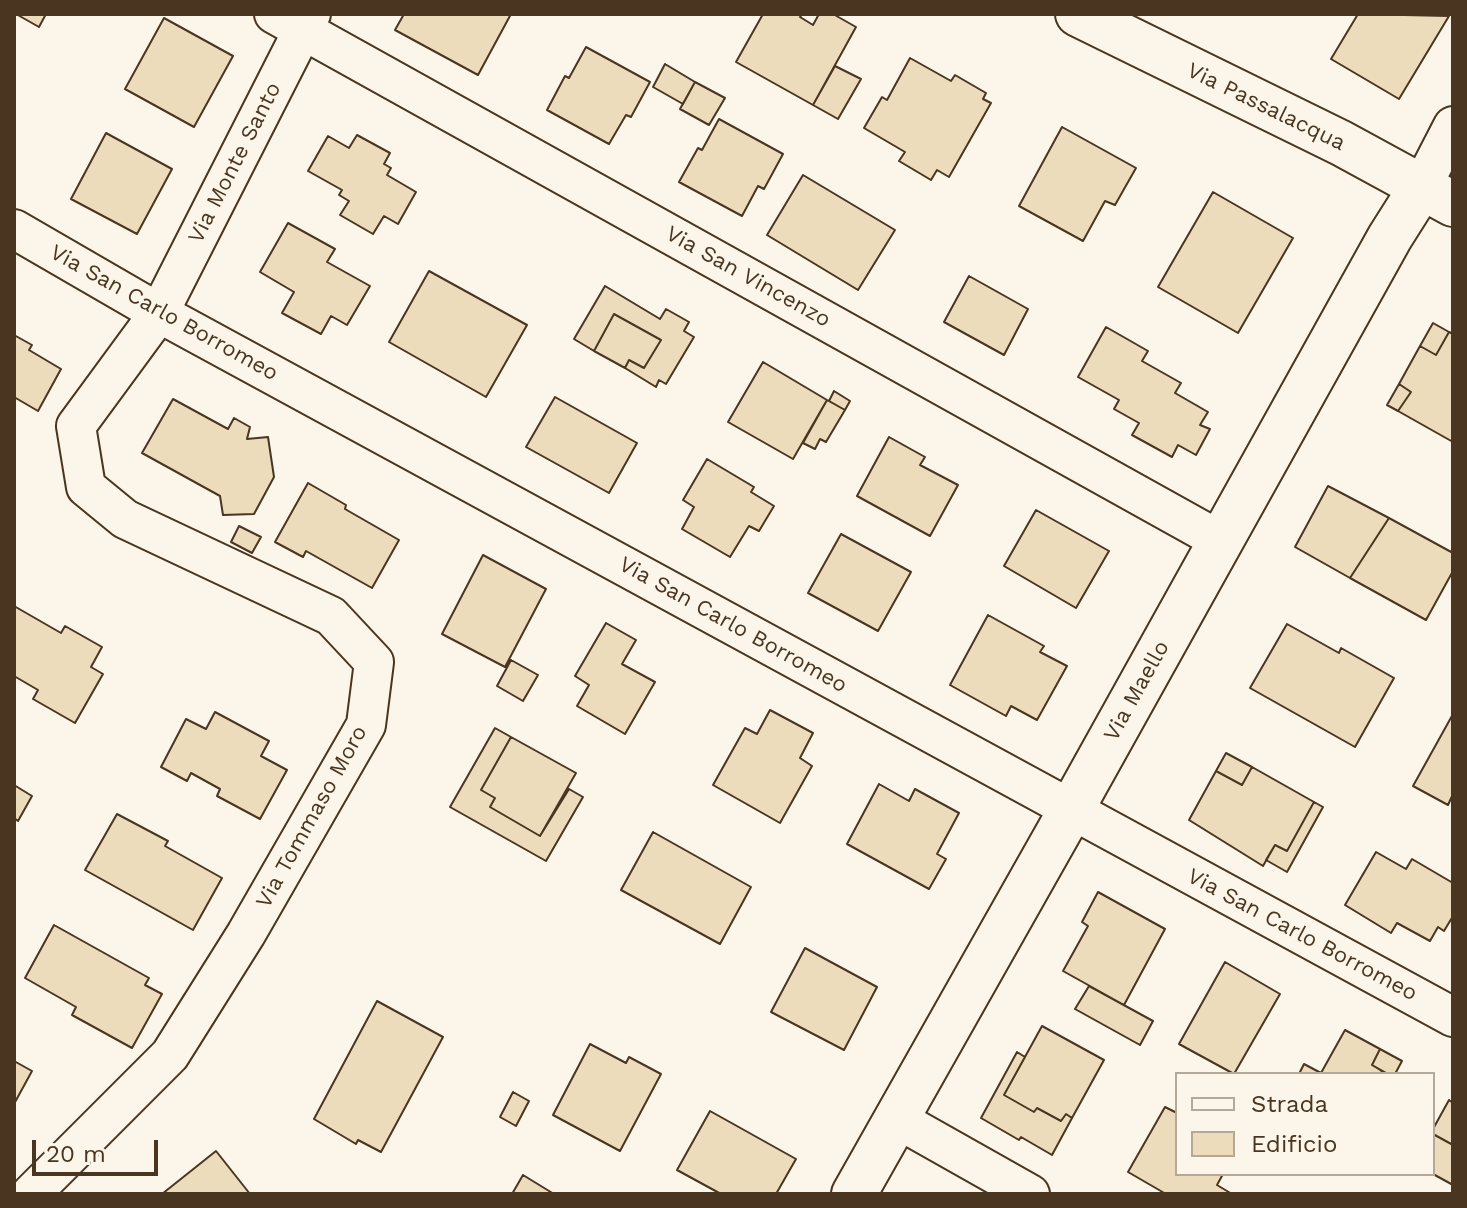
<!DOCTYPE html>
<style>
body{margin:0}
#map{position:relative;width:1467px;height:1208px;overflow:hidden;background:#fbf6e9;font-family:"Work Sans",sans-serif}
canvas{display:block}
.frame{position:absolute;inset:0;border:16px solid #4a3520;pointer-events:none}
.legend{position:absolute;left:1175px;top:1072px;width:260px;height:104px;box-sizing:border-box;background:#fbf6e9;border:2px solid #b4a999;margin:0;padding:10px 14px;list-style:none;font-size:24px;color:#4a3520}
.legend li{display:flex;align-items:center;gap:16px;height:40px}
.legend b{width:40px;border:2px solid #b4a999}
.scale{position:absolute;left:32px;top:1140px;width:126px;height:36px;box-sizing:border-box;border:4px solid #4a3520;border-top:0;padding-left:10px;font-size:24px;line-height:28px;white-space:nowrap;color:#4a3520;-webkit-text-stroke:6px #fbf6e9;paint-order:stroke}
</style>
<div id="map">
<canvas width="1467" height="1208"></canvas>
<div class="frame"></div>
<ul class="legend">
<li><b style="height:10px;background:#fbf6e9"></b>Strada</li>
<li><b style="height:22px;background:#ecdcbc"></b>Edificio</li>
</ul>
<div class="scale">20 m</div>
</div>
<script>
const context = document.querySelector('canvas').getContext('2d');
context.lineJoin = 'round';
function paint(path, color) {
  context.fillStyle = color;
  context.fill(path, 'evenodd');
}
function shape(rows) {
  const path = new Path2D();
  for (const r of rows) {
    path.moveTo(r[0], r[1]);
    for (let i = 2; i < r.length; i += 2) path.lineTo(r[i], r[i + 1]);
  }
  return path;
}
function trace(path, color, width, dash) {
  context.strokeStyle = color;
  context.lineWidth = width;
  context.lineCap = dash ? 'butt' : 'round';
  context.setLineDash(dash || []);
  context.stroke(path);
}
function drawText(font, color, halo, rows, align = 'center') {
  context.font = font + ' "Work Sans",sans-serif';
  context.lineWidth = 6;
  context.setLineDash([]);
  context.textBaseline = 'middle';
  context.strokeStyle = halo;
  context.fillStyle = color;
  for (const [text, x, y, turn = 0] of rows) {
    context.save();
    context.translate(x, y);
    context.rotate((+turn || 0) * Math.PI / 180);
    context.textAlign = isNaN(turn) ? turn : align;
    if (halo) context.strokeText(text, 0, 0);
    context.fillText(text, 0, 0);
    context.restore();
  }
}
const building = shape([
 [16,14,46,14,39,27,16,14],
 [404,14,511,14,478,75,395,30,404,14],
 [763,14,802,14,800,17,813,25,819,14,833,14,856,27,813,105,736,62,763,14],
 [1358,14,1449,16,1399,99,1331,59,1358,14],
 [164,18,233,56,194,127,125,89,164,18],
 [586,47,650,82,631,117,626,115,609,144,547,110,565,76,569,78,586,47],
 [910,58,951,81,955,75,986,93,983,99,991,103,949,177,937,170,931,180,899,161,905,152,864,128,882,97,887,100,910,58],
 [665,64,695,82,683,104,653,87,665,64],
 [835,66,861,79,838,119,813,105,835,66],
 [695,82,725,98,709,125,680,109,695,82],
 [719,119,783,154,764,189,758,186,742,216,679,182,698,148,702,150,719,119],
 [1062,127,1136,168,1115,205,1105,201,1083,241,1019,206,1062,127],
 [106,133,172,169,137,234,71,199,106,133],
 [357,135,390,153,384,164,391,168,387,175,416,192,398,224,384,216,373,234,340,215,349,201,339,195,342,190,308,171,328,136,349,148,357,135],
 [803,175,895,230,858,290,767,235,803,175],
 [1213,192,1293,238,1238,333,1158,287,1213,192],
 [288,223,335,249,327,262,370,286,347,325,331,316,321,334,282,313,294,292,260,272,288,223],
 [429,271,527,325,486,397,389,342,429,271],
 [969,276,1028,309,1004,355,944,322,969,276],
 [605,286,660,319,666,309,689,322,684,331,694,337,666,384,659,380,656,387,625,368,629,360,644,368,661,340,614,314,594,351,574,339,605,286],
 [614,314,661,340,644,368,629,360,625,368,594,351,614,314],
 [1433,323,1449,332,1436,355,1420,346,1433,323],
 [1106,327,1148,351,1142,361,1181,383,1175,393,1208,412,1200,425,1210,429,1196,455,1178,445,1172,457,1132,435,1139,423,1114,409,1119,400,1078,377,1106,327],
 [1449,332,1453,334,1453,442,1398,411,1411,392,1399,384,1420,346,1436,355,1449,332],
 [14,335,32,345,29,350,61,369,38,411,14,397,14,335],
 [763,362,827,400,793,459,728,422,763,362],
 [1399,384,1411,392,1398,411,1387,405,1399,384],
 [834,391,850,401,845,410,829,401,834,391],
 [555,397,637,443,609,493,526,447,555,397],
 [173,399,228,429,234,418,250,427,247,439,268,437,274,477,254,514,223,515,220,496,142,453,173,399],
 [827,400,845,410,826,442,820,439,815,449,803,443,827,400],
 [889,437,925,457,920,465,958,485,930,536,857,496,889,437],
 [707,459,754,487,751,492,774,506,759,531,749,526,730,557,682,529,694,507,683,500,707,459],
 [308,483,346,505,345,509,399,540,372,588,306,551,303,557,275,542,308,483],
 [1328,486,1389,518,1350,578,1295,547,1328,486],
 [1036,510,1109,551,1076,608,1004,566,1036,510],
 [1389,518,1453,553,1453,571,1426,620,1350,578,1389,518],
 [239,526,261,537,252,553,231,542,239,526],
 [841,534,911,572,878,631,808,593,841,534],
 [483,555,546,589,505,667,442,634,483,555],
 [14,606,61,633,65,626,102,647,91,667,103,674,75,723,33,699,38,690,14,676,14,606],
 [988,615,1044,646,1040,652,1067,666,1037,720,1011,706,1006,716,950,685,988,615],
 [606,623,636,640,622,664,655,682,625,734,577,706,589,685,575,676,606,623],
 [1287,624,1339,653,1341,648,1394,678,1355,747,1250,688,1287,624],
 [511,660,538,675,523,701,497,686,511,660],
 [770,710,813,733,800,758,812,766,780,823,713,785,745,728,757,734,770,710],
 [215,712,269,741,261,756,287,770,260,819,217,796,220,789,191,773,187,781,161,767,186,719,206,729,215,712],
 [1453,714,1453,794,1448,805,1413,786,1453,714],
 [495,728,511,737,481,790,495,798,490,807,540,836,569,789,583,797,546,861,450,807,495,728],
 [511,737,576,773,540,836,490,807,495,798,481,790,511,737],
 [1226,753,1252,767,1242,785,1216,771,1226,753],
 [1252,767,1314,802,1287,851,1275,845,1263,866,1189,820,1216,771,1242,785,1252,767],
 [879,784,909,801,915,789,959,813,937,854,946,859,929,889,847,844,879,784],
 [14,785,32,796,18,821,14,818,14,785],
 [1314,802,1323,807,1287,872,1266,860,1275,845,1287,851,1314,802],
 [117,814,168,841,165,846,222,878,193,930,85,870,117,814],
 [653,832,751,887,720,944,621,890,653,832],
 [1376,852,1406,869,1412,859,1453,883,1453,916,1444,931,1438,927,1430,941,1397,923,1391,933,1345,905,1376,852],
 [1098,892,1165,929,1124,1005,1063,971,1088,926,1082,922,1098,892],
 [54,925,149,978,145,985,162,994,132,1048,72,1015,76,1007,25,978,54,925],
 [805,948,877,987,844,1050,771,1012,805,948],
 [1225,962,1280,994,1234,1074,1179,1044,1225,962],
 [1089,986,1153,1021,1140,1045,1075,1009,1089,986],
 [377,1001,443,1037,381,1152,358,1140,356,1144,314,1119,377,1001],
 [1042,1026,1104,1060,1072,1118,1066,1114,1061,1121,1037,1108,1034,1112,1004,1095,1042,1026],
 [1345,1030,1380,1049,1372,1065,1382,1071,1380,1074,1299,1074,1304,1064,1321,1073,1345,1030],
 [590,1044,626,1063,629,1057,661,1074,620,1151,553,1115,590,1044],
 [1380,1049,1402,1061,1395,1074,1388,1074,1372,1065,1380,1049],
 [1017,1052,1025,1057,1004,1095,1034,1112,1037,1108,1061,1121,1066,1114,1072,1118,1052,1155,1021,1137,1019,1140,981,1118,1017,1052],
 [14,1061,32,1071,14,1104,14,1061],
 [513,1092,529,1101,516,1126,500,1117,513,1092],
 [1449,1100,1453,1103,1453,1145,1433,1134,1433,1129,1449,1100],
 [1165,1107,1177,1113,1177,1174,1223,1174,1217,1185,1232,1194,1166,1194,1128,1172,1165,1107],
 [710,1111,796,1159,776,1194,721,1194,677,1170,710,1111],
 [1433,1134,1453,1145,1453,1185,1433,1174,1433,1134],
 [216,1151,250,1194,162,1194,216,1151],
 [523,1175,554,1194,512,1194,523,1175]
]);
paint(building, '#ecdcbc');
trace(building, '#4a3520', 2);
const street = shape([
 [274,14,1221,541],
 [1421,188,1453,126],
 [14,229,159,313,1453,1017],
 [897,1119,1030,1194],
 [31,1194,170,1055,246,934,366,725,374,662,331,616,125,519,86,487,76,426,159,313,311,14]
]);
const secondary = shape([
 [1078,14,1341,143,1453,204],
 [854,1194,1071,810,1390,237,1421,188]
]);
trace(street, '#4a3520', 42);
trace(secondary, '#4a3520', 48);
trace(street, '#fbf6e9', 38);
trace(secondary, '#fbf6e9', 44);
drawText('22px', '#4a3520', '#fbf6e9', [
 ["Via Passalacqua",1266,107,26],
 ["Via Monte Santo",235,163,-63],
 ["Via San Vincenzo",748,277,29],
 ["Via San Carlo Borromeo",164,313,29],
 ["Via San Carlo Borromeo",733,625,29],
 ["Via Maello",1137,691,-61],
 ["Via Tommaso Moro",312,817,-61],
 ["Via San Carlo Borromeo",1302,935,28]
]);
</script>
